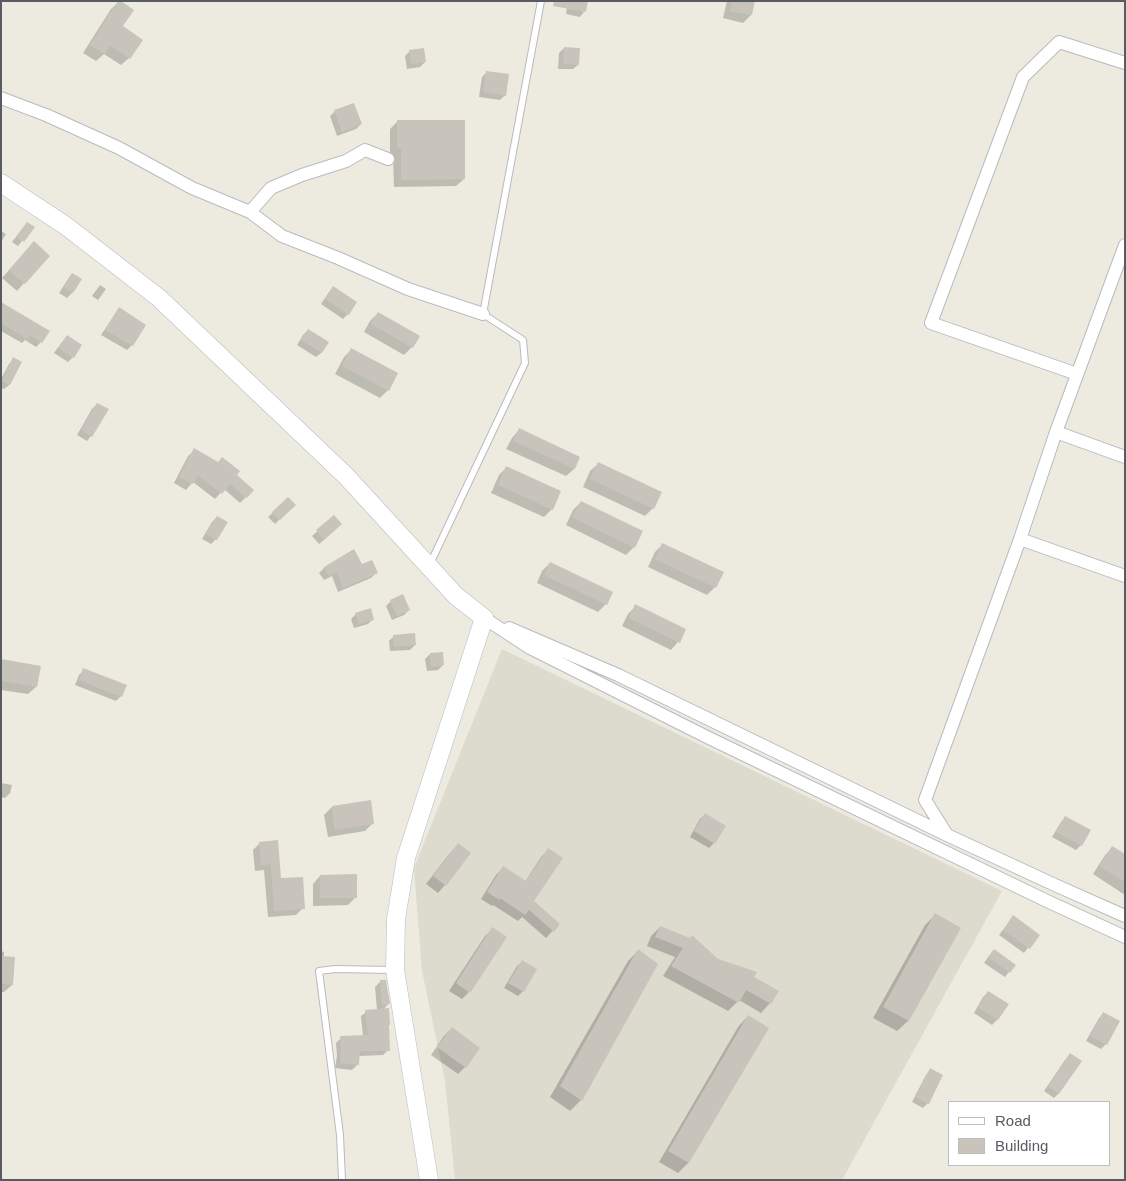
<!DOCTYPE html>
<style>
body{margin:0}
#map{position:relative;width:1126px;height:1181px;overflow:hidden;background:#edebdf;font-family:Helvetica,sans-serif}
canvas{display:block}
.frame{position:absolute;inset:0;border:2px solid #585c62;pointer-events:none}
.legend{position:absolute;left:948px;top:1101px;width:162px;height:65px;box-sizing:border-box;background:#fff;border:1px solid #bcbec0;margin:0;padding:6px 9px;list-style:none;font-size:15px;color:#585c62}
.legend li{display:flex;align-items:center;gap:10px;height:25px}
.legend b{width:25px;border:1px solid #bcbec0}
</style>
<div id="map">
<canvas width="1126" height="1181"></canvas>
<div class="frame"></div>
<ul class="legend">
<li><b style="height:6px;background:#fff"></b>Road</li>
<li><b style="height:14px;background:#c8c4bc"></b>Building</li>
</ul>
</div>
<script>
const context = document.querySelector('canvas').getContext('2d');
context.lineJoin = 'round';
function paint(path, color) {
  context.fillStyle = color;
  context.fill(path, 'evenodd');
}
function shape(rows) {
  const path = new Path2D();
  for (const r of rows) {
    path.moveTo(r[0], r[1]);
    for (let i = 2; i < r.length; i += 2) path.lineTo(r[i], r[i + 1]);
  }
  return path;
}
function trace(path, color, width, dash) {
  context.strokeStyle = color;
  context.lineWidth = width;
  context.lineCap = dash ? 'butt' : 'round';
  context.setLineDash(dash || []);
  context.stroke(path);
}
paint(shape([
 [502,649,1002,891,842,1180,455,1180,445,1081,422,971,414,868]
]), '#dddace');
paint(shape([
 [568,1,584,12,580,17,566,14],
 [727,1,753,1,751,15,743,23,723,18],
 [119,2,121,27,129,58,121,65,104,54,96,61,83,53,111,9],
 [564,48,578,65,573,69,558,69,559,53],
 [410,51,425,62,420,67,407,69,405,56],
 [487,72,505,95,500,100,479,97,482,77],
 [335,111,361,124,356,129,337,136,330,116],
 [398,121,464,179,456,186,394,187,393,155,390,155,390,129],
 [23,228,33,228,18,246,12,242],
 [1,231,6,234,1,242],
 [26,251,24,283,17,291,2,278],
 [73,274,80,279,72,293,67,298,59,293,68,279],
 [100,285,106,289,98,300,92,296],
 [334,288,348,314,343,319,321,304,329,292],
 [1,303,41,342,36,347,25,340,22,343,1,331],
 [120,309,132,345,127,350,101,335,115,314],
 [378,313,418,336,412,347,404,355,364,332,370,321],
 [308,330,327,342,321,353,316,357,297,345,303,335],
 [67,337,73,357,68,362,54,353,62,342],
 [351,350,388,390,380,398,335,374,344,357],
 [14,359,9,385,4,389,1,388,1,379,9,364],
 [97,404,91,436,87,441,77,435,92,409],
 [519,430,579,457,574,469,566,476,506,449,512,438],
 [195,450,235,476,246,497,240,503,224,489,215,499,193,482,186,490,174,483,188,456],
 [598,464,653,508,645,516,583,487,590,471],
 [506,468,552,509,544,517,491,493,499,475],
 [288,498,294,505,275,524,268,517],
 [581,502,634,547,626,555,566,525,573,510],
 [217,517,216,539,211,544,202,539,212,522],
 [334,517,336,529,319,544,312,536],
 [663,544,715,587,707,595,648,567,655,552],
 [353,550,362,565,376,573,371,578,338,592,332,576,324,580,319,573,324,568],
 [550,563,606,604,598,612,537,583,542,571],
 [391,601,409,610,404,615,392,620,386,606],
 [636,606,678,642,671,650,622,626,628,614],
 [356,614,373,619,368,624,354,628,351,619],
 [394,636,415,645,410,650,390,651,389,641],
 [430,654,443,665,438,670,427,671,425,659],
 [1,660,36,687,28,694,1,690],
 [84,670,121,696,116,701,75,685,79,675],
 [1,783,12,785,10,793,5,798,1,797],
 [332,807,373,823,365,831,328,837,324,815],
 [705,815,714,843,709,848,690,837,700,819],
 [1065,817,1081,845,1076,850,1052,837,1061,822],
 [260,843,280,880,303,908,296,915,268,917,264,870,255,871,253,850],
 [458,845,445,885,438,893,426,884,450,853],
 [1113,847,1125,855,1125,895,1093,874,1105,855],
 [548,850,533,901,559,924,546,938,522,917,518,921,493,905,492,906,481,899,496,875,503,868,525,882,541,857],
 [320,876,356,897,348,905,313,906,313,884],
 [936,914,960,928,908,1021,897,1031,873,1018,925,925],
 [1009,922,1038,935,1024,953,999,935],
 [660,927,717,960,752,977,770,1003,761,1013,739,1000,728,1011,663,976,675,957,647,946,651,936],
 [493,929,469,992,462,999,449,991,485,936],
 [1,951,4,952,4,958,12,985,4,992,1,992],
 [638,951,581,1100,570,1111,550,1097,628,961],
 [989,956,1009,972,1005,977,984,963],
 [522,962,523,991,518,996,504,988,517,966],
 [385,981,388,1004,383,1010,388,1025,388,1050,383,1055,359,1056,357,1065,352,1070,335,1068,337,1056,336,1043,341,1038,363,1036,361,1016,366,1012,377,1010,375,987,380,982],
 [988,992,1007,1004,997,1020,992,1025,974,1013,983,997],
 [1104,1013,1106,1044,1101,1049,1086,1041,1099,1018],
 [748,1016,688,1163,678,1173,659,1162,738,1027],
 [452,1028,465,1067,458,1074,431,1055,444,1036],
 [1070,1055,1059,1093,1054,1098,1044,1091,1065,1060],
 [930,1070,928,1103,923,1108,912,1102,926,1075]
]), '#0003');
paint(shape([
 [118,1,121,1,134,10,123,26,143,40,130,59,110,45,105,54,90,45],
 [554,1,588,1,586,12,553,6],
 [732,1,755,1,752,15,730,11],
 [564,47,580,48,579,65,563,64],
 [424,48,426,62,411,64,409,50],
 [486,71,509,74,506,96,483,92],
 [354,103,362,124,342,132,334,110],
 [397,120,465,120,465,179,401,180,401,148,397,148],
 [27,222,35,227,24,242,16,237],
 [34,241,50,256,25,284,9,270],
 [72,273,82,279,73,293,63,287],
 [333,286,357,302,349,315,325,299],
 [1,302,50,331,42,343,30,335,27,339,1,323],
 [119,307,146,325,133,346,105,330],
 [378,312,420,336,413,348,371,324],
 [308,329,329,342,322,353,301,340],
 [67,335,82,345,74,358,58,348],
 [351,348,398,373,389,391,342,366],
 [13,357,22,362,10,385,2,381],
 [97,403,109,409,92,437,81,430],
 [519,428,580,457,575,469,513,441],
 [194,448,218,462,222,457,240,471,237,475,254,490,247,498,230,484,222,494,198,475,193,484,179,477],
 [598,462,662,492,654,509,590,479],
 [506,466,561,491,553,510,498,485],
 [288,497,296,505,280,520,272,512],
 [581,501,643,531,635,548,572,517],
 [334,515,342,524,324,540,316,530],
 [217,516,228,522,217,540,206,534],
 [662,543,724,572,716,588,655,559],
 [354,549,362,564,372,560,378,573,343,588,337,572,329,576,324,567],
 [550,562,613,592,607,605,544,575],
 [403,594,410,610,397,616,390,600],
 [635,604,686,629,680,643,629,618],
 [371,608,374,620,359,624,355,613],
 [415,633,416,645,394,647,393,635],
 [443,652,444,665,431,667,430,653],
 [1,659,41,666,37,687,1,681],
 [83,668,127,685,122,697,79,680],
 [371,800,374,824,335,830,332,806],
 [705,813,726,826,715,844,694,831],
 [1065,816,1091,830,1082,846,1056,832],
 [278,840,281,878,303,877,305,909,274,911,271,864,261,865,259,842],
 [458,843,471,853,446,886,433,876],
 [1112,846,1125,854,1125,882,1099,866],
 [548,848,563,858,534,901,560,924,554,932,529,910,525,915,500,898,500,900,487,892,503,866,526,881],
 [357,874,357,898,320,898,320,875],
 [935,913,961,928,909,1021,883,1007],
 [1013,915,1040,935,1030,949,1003,930],
 [660,926,690,938,692,935,718,959,757,972,754,977,779,991,771,1004,746,990,739,1003,671,966,683,948,655,937],
 [492,927,507,937,470,993,456,983],
 [638,949,658,964,582,1101,560,1086],
 [994,949,1016,965,1010,973,988,957],
 [1,956,15,957,13,985,2,984],
 [522,960,537,969,524,992,508,983],
 [380,980,386,980,390,1004,382,1005],
 [988,991,1009,1004,998,1020,978,1007],
 [389,1008,390,1025,389,1025,390,1051,360,1051,359,1065,340,1063,341,1050,340,1036,368,1035,365,1010],
 [1103,1012,1120,1021,1107,1045,1090,1036],
 [748,1015,769,1028,689,1163,668,1151],
 [452,1027,480,1048,466,1068,437,1047],
 [1070,1053,1082,1061,1059,1094,1048,1086],
 [930,1068,943,1075,929,1104,916,1097]
]), '#c8c4bc');
const lane = shape([
 [430,564,525,363,523,340,483,314,541,1],
 [342,1180,340,1135,319,971,335,969,393,970]
]);
const street = shape([
 [1,98,46,115,119,148,192,188,250,212,282,236,338,258,408,289,483,314],
 [250,212,271,188,302,175,346,161,365,150,388,159],
 [1077,374,931,323,1023,77,1059,42,1125,63],
 [1056,432,1125,457],
 [1020,539,1125,576],
 [484,618,530,648,709,738,1047,901,1125,937],
 [509,628,618,675,947,835,1055,885,1125,916],
 [947,835,925,800,1020,539,1056,432,1125,245]
]);
const secondary = shape([
 [1,183,66,226,159,298,346,476,456,596,484,618,406,858,396,919,395,970,429,1180]
]);
trace(lane, '#b8bac0', 8);
trace(street, '#b8bac0', 14);
trace(secondary, '#b8bcc3', 19);
trace(lane, '#fff', 6);
trace(street, '#fff', 12);
trace(secondary, '#fff', 18);
</script>
